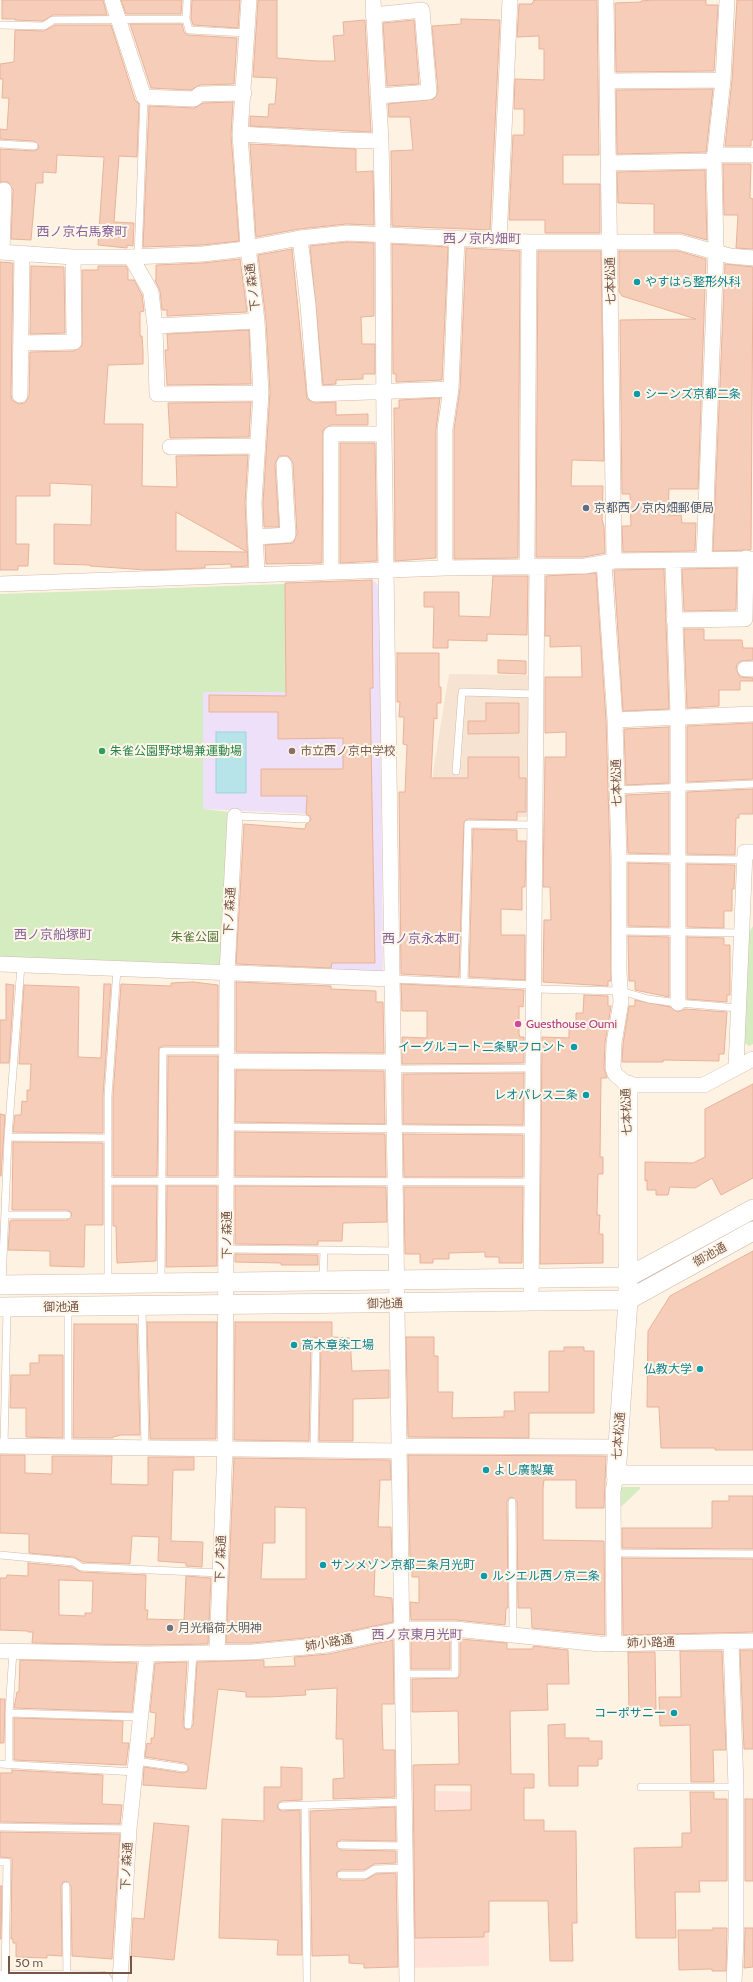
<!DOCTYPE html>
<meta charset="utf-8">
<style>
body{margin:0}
#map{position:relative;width:753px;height:1982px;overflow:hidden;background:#fef2e3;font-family:Cabin,sans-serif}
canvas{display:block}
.scale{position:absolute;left:8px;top:1956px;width:124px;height:18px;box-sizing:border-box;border:2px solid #775647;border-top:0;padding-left:5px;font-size:12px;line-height:14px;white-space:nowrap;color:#775647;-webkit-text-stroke:3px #fff6ea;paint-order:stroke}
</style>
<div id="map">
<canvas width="753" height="1982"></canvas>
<div class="scale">50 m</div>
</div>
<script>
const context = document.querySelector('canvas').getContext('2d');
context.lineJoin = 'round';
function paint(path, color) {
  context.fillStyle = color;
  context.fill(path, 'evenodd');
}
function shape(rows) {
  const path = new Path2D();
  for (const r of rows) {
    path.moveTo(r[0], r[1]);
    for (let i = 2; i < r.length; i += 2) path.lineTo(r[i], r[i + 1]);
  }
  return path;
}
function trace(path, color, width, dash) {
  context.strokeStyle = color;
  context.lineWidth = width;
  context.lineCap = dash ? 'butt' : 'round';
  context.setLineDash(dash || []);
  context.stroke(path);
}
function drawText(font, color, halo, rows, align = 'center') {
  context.font = font + ' Cabin,"Noto Sans JP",sans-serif';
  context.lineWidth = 4;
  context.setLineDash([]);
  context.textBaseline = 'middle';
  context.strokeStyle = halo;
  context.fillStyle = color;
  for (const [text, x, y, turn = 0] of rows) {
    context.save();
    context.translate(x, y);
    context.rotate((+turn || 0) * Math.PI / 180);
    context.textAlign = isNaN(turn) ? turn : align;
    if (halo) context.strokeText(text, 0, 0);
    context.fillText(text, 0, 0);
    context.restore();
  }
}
paint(shape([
 [449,674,529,675,530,817,433,817,433,772]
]), '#f6e3d1');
paint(shape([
 [436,1791,488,1792,489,1966,413,1968,410,1824,437,1824]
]), '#ffe0d6');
paint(shape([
 [374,581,379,586,383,972,327,975,336,815,203,809,203,587]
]), '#efe0fa');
paint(shape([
 [285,584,286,692,203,692,203,809,231,812,221,967,0,958,0,594],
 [753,926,753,1044,749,1046,743,1042,748,934],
 [622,1487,640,1487,640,1489,622,1506,619,1506,619,1490]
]), '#d5ecc0');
const water = shape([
 [216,732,246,732,246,793,216,793,216,732]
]);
paint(water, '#b6e4e9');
trace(water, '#9bd5db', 1);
const building = shape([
 [2,0,103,0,107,15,53,15,43,21,15,20,15,19,2,19,2,0],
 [121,0,182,0,181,14,126,14,121,0],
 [192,0,240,0,238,28,193,25,191,18,192,0],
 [258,0,277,0,277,58,317,61,335,61,333,36,344,35,343,22,365,20,371,132,250,126,250,116,268,117,269,104,275,104,277,78,253,77,258,0],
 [534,0,597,0,599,155,563,155,563,184,600,184,600,233,545,233,545,220,509,220,513,135,524,135,524,109,514,109,515,79,544,80,544,49,539,49,539,36,517,37,519,4,532,4,534,0],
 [652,0,706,0,706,5,718,5,714,71,616,72,615,3,641,2,641,1,652,0],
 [737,0,753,0,753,140,751,140,751,146,725,146,732,80,737,0],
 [461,19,500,20,490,230,392,226,391,151,413,150,410,117,389,117,388,104,434,99,438,91,432,26,461,24,461,19],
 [414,20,419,84,387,86,383,23,414,20],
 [130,24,182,24,184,32,188,35,237,38,234,84,200,85,191,90,151,88,130,24],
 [55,25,111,25,135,100,139,104,137,157,119,156,114,222,134,223,133,246,127,245,127,248,98,245,104,157,57,155,56,173,43,172,43,183,36,183,31,240,11,239,13,190,8,182,0,182,0,149,34,151,38,149,39,146,34,141,0,139,0,129,7,130,9,98,2,98,3,79,0,79,0,64,14,62,15,30,44,31,55,25],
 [713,89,706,152,617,154,616,90,713,89],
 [233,102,231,135,239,241,202,245,143,247,149,106,194,108,203,103,233,102],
 [250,144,356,149,356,172,373,171,374,225,346,224,299,229,256,237,250,144],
 [723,164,751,164,750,198,753,199,753,249,736,248,738,215,724,215,723,164],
 [705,170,707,240,681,233,654,233,654,204,618,203,617,172,705,170],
 [347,242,374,243,374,316,361,317,362,344,375,344,375,374,363,374,363,379,336,380,336,384,323,385,310,246,347,242],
 [392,244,448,247,442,380,396,382,396,374,393,374,392,244],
 [466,248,520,251,518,558,454,559,454,430,460,389,466,248],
 [292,249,307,399,315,403,336,402,336,415,368,414,368,425,331,425,323,430,322,563,266,564,265,545,293,543,297,534,293,463,288,456,279,456,275,464,279,527,264,527,263,503,270,392,266,320,258,255,292,249],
 [538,251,601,251,604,461,572,460,571,486,603,486,602,520,604,526,605,553,584,557,536,557,538,251],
 [619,251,678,251,706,259,698,489,669,489,668,515,681,515,682,523,696,523,695,551,623,552,622,526,631,526,630,494,622,494,620,320,696,319,622,296,619,292,619,251],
 [240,259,247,312,167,316,167,310,162,310,160,291,155,280,156,280,156,265,203,263,240,259],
 [0,262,13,263,11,395,12,400,19,404,25,403,29,396,30,352,74,351,82,346,82,270,98,270,98,266,126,266,128,270,128,280,134,280,142,295,144,311,140,312,140,336,142,336,143,350,143,364,108,365,104,424,143,424,142,486,177,487,176,456,248,455,245,503,248,566,231,567,231,564,205,565,205,568,146,570,90,566,90,565,54,564,54,524,91,525,92,485,50,483,50,496,16,496,16,544,29,544,28,566,18,566,18,570,0,570,0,262],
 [176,512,247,552,176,551,176,512],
 [725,264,753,267,751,550,713,551,725,264],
 [31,266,64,267,65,333,30,334,31,266],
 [249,330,251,384,167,385,165,350,168,350,167,334,249,330],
 [440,398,436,429,436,558,395,561,394,408,399,408,399,400,440,398],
 [251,402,249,437,170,438,168,403,251,402],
 [340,443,375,443,377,561,340,563,340,443],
 [737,568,736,610,684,611,682,569,737,568],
 [664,569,669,709,623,711,614,570,664,569],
 [596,573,606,720,610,858,611,981,608,981,608,986,543,982,544,920,551,920,550,887,543,887,545,757,566,757,566,732,545,733,545,677,582,677,581,646,550,647,550,636,545,636,546,576,596,573],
 [493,576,528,576,527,635,487,634,487,641,448,640,448,648,433,648,434,607,424,607,424,592,459,592,459,616,490,617,493,576],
 [372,580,373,688,370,688,375,963,332,963,331,968,236,964,244,824,305,829,306,824,311,820,310,816,306,814,307,796,261,796,261,769,343,769,343,738,278,739,278,712,209,712,209,695,286,696,285,583,372,580],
 [684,629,704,629,704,640,742,640,743,648,753,648,753,660,741,661,737,664,736,669,740,677,753,678,753,681,740,681,740,690,719,690,719,706,687,708,684,629],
 [397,653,439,653,439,687,441,687,441,703,437,703,437,719,434,718,431,778,468,778,468,757,519,757,519,778,526,778,526,812,517,812,517,820,468,819,464,822,459,977,401,974,399,792,405,792,407,745,403,744,404,717,399,717,400,702,397,702,397,653],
 [498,660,526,661,526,674,498,673,498,660],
 [486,703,519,703,519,733,468,734,468,721,486,721,486,703],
 [753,723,753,779,687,782,687,726,753,723],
 [669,727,669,783,626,785,624,729,669,727],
 [753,789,753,814,739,814,739,818,736,818,735,855,687,854,687,792,753,789],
 [669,793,669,854,628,853,626,795,669,793],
 [473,829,517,830,517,841,526,841,525,887,522,887,522,910,501,909,501,935,525,935,525,980,469,977,473,829],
 [628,863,669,864,669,927,628,926,628,863],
 [687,864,735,865,734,889,732,889,732,911,724,911,724,928,687,927,687,864],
 [628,936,669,937,669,997,635,990,635,981,629,981,628,936],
 [687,937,724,938,724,945,730,945,730,995,727,995,727,1002,687,999,687,937],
 [193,982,218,985,218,1046,163,1046,159,1048,157,1176,113,1176,113,1096,121,984,171,986,171,983,193,982],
 [236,982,331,986,331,989,376,991,376,1002,383,1002,384,1053,236,1052,236,982],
 [6,984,14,985,9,1063,0,1063,0,1020,6,1020,6,984],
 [104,984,111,984,103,1096,103,1133,13,1132,15,1115,21,1115,22,1101,27,1102,27,1090,30,1090,31,1064,19,1064,24,985,79,987,78,1057,101,1058,104,984],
 [401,984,524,990,523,1007,519,1006,519,1034,520,1037,524,1037,524,1063,402,1064,402,1037,427,1038,427,1011,402,1011,401,984],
 [584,995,608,996,608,1006,611,1006,605,1043,604,1068,607,1078,601,1078,600,1157,603,1157,603,1174,598,1174,597,1215,600,1215,599,1234,603,1234,603,1263,540,1264,542,1037,569,1038,569,1024,576,1024,576,1013,583,1013,584,995],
 [635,1000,670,1007,678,1012,685,1009,727,1012,724,1054,719,1054,719,1061,663,1060,663,1062,622,1062,623,1044,629,1006,635,1006,635,1000],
 [168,1056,218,1056,217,1176,167,1176,168,1056],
 [236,1070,384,1071,385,1124,235,1122,236,1070],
 [524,1073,523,1125,403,1124,403,1074,524,1073],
 [753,1084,753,1178,721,1195,712,1178,695,1188,670,1187,668,1195,656,1195,656,1190,647,1190,647,1180,645,1181,645,1162,693,1163,705,1157,705,1109,753,1084],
 [0,1114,5,1115,1,1176,0,1176,0,1114],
 [235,1132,385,1134,386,1177,235,1176,235,1132],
 [403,1134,523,1135,523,1177,404,1177,403,1134],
 [13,1142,103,1143,103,1225,85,1225,84,1267,50,1266,50,1251,8,1250,10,1221,12,1220,67,1220,72,1215,71,1212,67,1210,12,1210,13,1142],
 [113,1186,157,1186,156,1261,117,1263,116,1226,113,1226,113,1186],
 [167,1186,217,1186,217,1266,166,1267,167,1186],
 [235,1186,386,1187,387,1222,343,1223,342,1241,318,1241,318,1245,235,1244,235,1186],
 [404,1187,523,1187,522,1263,499,1263,499,1257,485,1257,485,1252,449,1253,449,1259,433,1259,433,1263,420,1263,420,1254,405,1254,404,1187],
 [753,1251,753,1450,715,1450,715,1448,661,1448,659,1407,647,1407,648,1331,670,1296,753,1251],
 [235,1254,318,1255,318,1265,281,1265,281,1263,235,1262,235,1254],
 [147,1322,217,1322,216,1439,150,1439,147,1322],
 [235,1322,332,1322,332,1337,350,1338,352,1371,389,1370,389,1398,353,1399,353,1441,319,1441,321,1342,319,1338,314,1337,311,1342,309,1441,234,1440,235,1322],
 [74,1324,137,1324,140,1435,121,1435,113,1437,113,1438,73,1438,74,1324],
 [406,1337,434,1337,434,1356,438,1356,438,1392,453,1392,452,1418,504,1417,504,1411,515,1411,514,1392,549,1392,549,1351,564,1351,564,1347,584,1347,584,1351,594,1351,594,1413,529,1413,529,1438,408,1437,406,1337],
 [39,1355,63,1355,63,1438,26,1437,26,1408,10,1408,11,1375,30,1375,30,1363,39,1363,39,1355],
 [0,1455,25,1455,25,1473,52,1474,52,1456,112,1456,111,1484,148,1485,148,1457,194,1457,194,1470,173,1470,171,1541,203,1542,202,1567,186,1566,186,1563,158,1561,159,1537,132,1536,130,1564,83,1562,74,1557,29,1553,29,1534,0,1533,0,1455],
 [408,1455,606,1456,604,1508,576,1508,576,1480,544,1480,543,1488,543,1540,604,1541,605,1635,532,1628,531,1608,518,1608,517,1502,512,1497,509,1498,507,1502,508,1608,506,1608,505,1625,456,1620,411,1620,410,1602,419,1603,419,1577,412,1577,412,1561,410,1561,408,1455],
 [234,1458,390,1460,391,1480,380,1480,378,1527,391,1527,392,1561,379,1561,375,1565,374,1596,392,1598,393,1622,326,1636,252,1643,226,1643,234,1458],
 [275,1507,306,1508,306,1579,261,1579,263,1543,275,1543,275,1507],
 [729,1496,753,1496,753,1549,622,1548,622,1528,712,1528,712,1501,729,1501,729,1496],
 [622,1558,753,1559,753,1632,623,1635,622,1558],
 [28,1563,72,1567,81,1572,146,1575,145,1610,148,1610,147,1619,184,1620,186,1576,211,1578,208,1644,147,1645,32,1643,33,1632,28,1632,28,1631,0,1630,0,1578,6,1578,7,1575,28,1576,28,1563],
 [59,1580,93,1581,92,1613,85,1613,85,1616,59,1615,59,1580],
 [411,1638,450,1638,450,1669,411,1669,411,1638],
 [460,1639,507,1643,507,1649,533,1649,533,1646,568,1650,569,1684,547,1684,548,1710,510,1711,511,1774,534,1774,534,1788,524,1788,524,1820,544,1820,544,1831,576,1831,577,1923,572,1923,573,1961,550,1961,548,1901,489,1901,489,1932,484,1932,484,1937,415,1938,413,1765,459,1764,458,1711,412,1712,412,1679,458,1678,460,1674,460,1639],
 [435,1785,471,1785,471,1810,435,1811,435,1785],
 [393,1640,394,1704,382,1704,382,1718,383,1750,395,1750,395,1797,333,1799,333,1779,344,1778,343,1739,336,1739,337,1688,305,1690,306,1695,268,1697,246,1697,246,1692,218,1689,206,1789,143,1785,144,1767,183,1773,188,1771,189,1768,185,1763,145,1757,147,1743,151,1744,151,1738,154,1738,156,1713,150,1712,155,1663,187,1662,183,1725,185,1729,188,1730,193,1725,197,1662,264,1660,264,1667,295,1666,294,1657,329,1654,393,1640],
 [740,1650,753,1650,753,1749,744,1749,740,1650],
 [680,1651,722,1651,726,1750,713,1750,714,1782,691,1782,690,1725,660,1726,659,1697,681,1697,680,1651],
 [628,1652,655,1652,656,1709,629,1710,628,1652],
 [20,1660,137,1663,132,1712,14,1708,17,1692,19,1692,20,1660],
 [0,1699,5,1699,4,1743,0,1743,0,1699],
 [14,1718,123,1721,122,1743,129,1743,126,1765,14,1760,14,1718],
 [565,1724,565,1738,589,1738,589,1741,602,1741,602,1759,598,1759,598,1766,578,1766,578,1786,549,1786,548,1725,565,1724],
 [281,1767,302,1768,302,1800,281,1801,277,1806,278,1809,282,1811,300,1810,302,1955,277,1955,278,1940,219,1938,222,1819,264,1821,264,1787,281,1787,281,1767],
 [12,1770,103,1775,102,1804,122,1805,120,1824,0,1822,0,1773,12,1773,12,1770],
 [690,1792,714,1792,714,1799,727,1799,727,1881,699,1881,700,1892,675,1892,676,1938,636,1938,634,1848,682,1847,682,1833,691,1833,690,1792],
 [745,1799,753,1799,753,1881,745,1881,745,1799],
 [395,1807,396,1841,341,1840,337,1842,336,1845,341,1850,396,1851,396,1863,374,1864,364,1870,341,1870,337,1872,336,1875,341,1880,365,1880,376,1874,396,1873,398,1967,364,1968,364,1964,349,1963,349,1955,312,1956,310,1811,395,1807],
 [154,1823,189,1826,174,1960,131,1956,133,1918,144,1919,154,1823],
 [0,1832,120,1834,112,1959,72,1956,71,1886,66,1881,63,1882,61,1886,62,1956,47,1955,47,1958,16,1957,16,1943,13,1943,13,1939,11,1939,12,1858,0,1857,0,1832],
 [0,1886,2,1886,1,1939,0,1939,0,1886],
 [713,1928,727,1928,726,1971,712,1971,712,1969,679,1970,678,1930,713,1930,713,1928],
 [745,1928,753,1928,753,1967,744,1968,745,1928]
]);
paint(building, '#f5cdb9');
trace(building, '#e9b298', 1);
const service = shape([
 [186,19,189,30,247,33],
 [0,25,44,26,53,20,186,19,187,0],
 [0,144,34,146],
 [138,257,144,97],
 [456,771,462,692,535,694],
 [617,790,753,784],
 [235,816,306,819],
 [619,858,744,860],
 [619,931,742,933],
 [392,979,534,985],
 [464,982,468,824,534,825],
 [534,989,621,991,648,999,678,1003,739,1008],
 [393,1069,533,1068],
 [227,1127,532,1130],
 [8,1137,108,1138],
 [109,1181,532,1182],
 [5,1215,67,1215],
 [227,1249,324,1250,323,1279],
 [324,1250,396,1251],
 [161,1281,163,1051,227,1051],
 [108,1282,108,1096,117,969],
 [2,1284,8,1137,21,965],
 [68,1307,68,1446],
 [142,1307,145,1448],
 [4,1446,7,1308],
 [314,1450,316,1342],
 [512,1502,513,1634],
 [613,1553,753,1554],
 [0,1555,74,1562,81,1567,221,1573],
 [402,1674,455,1674,455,1629],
 [9,1713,141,1717],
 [188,1725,193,1654],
 [136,1761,184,1768],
 [0,1764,135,1772],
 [9,1765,9,1713,13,1651],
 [641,1787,736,1787],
 [305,1805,307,1982],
 [282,1806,404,1802],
 [0,1827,129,1829],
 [341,1845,405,1846],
 [0,1862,7,1862,5,1979],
 [341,1875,365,1875,375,1869,405,1868],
 [66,1886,67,1980]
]);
const minor = shape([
 [112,0,144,97,194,99,200,94,244,93],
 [249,0,240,134,248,247,257,321,261,393,254,503,257,575],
 [373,0,381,141,383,233,384,434,407,1982],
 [606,0,614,561],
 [373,15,422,10,429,92,378,96],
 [608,81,723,80],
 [240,134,341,140,381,141],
 [714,155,753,155],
 [609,163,714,161],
 [300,238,308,305,315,394,451,389],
 [499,240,510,0],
 [0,252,73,257,131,257,203,254,237,250,300,238,347,233,529,242,679,242,730,256,753,258],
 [2,252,4,190],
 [131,257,151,292,155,326,157,394,261,393],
 [155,326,257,321],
 [21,343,74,342,73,257],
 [20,395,22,253],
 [170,447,258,446],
 [256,537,288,535,284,464],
 [704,559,716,251,714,161,723,80,727,0],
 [673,560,678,716,678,1003],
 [604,563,615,720,619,858,619,972,621,1002,614,1043,613,1068,615,1074,628,1085,704,1085,753,1059],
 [527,566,529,242],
 [445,568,445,429,451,389,457,238],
 [331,572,331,434,384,434],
 [0,584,445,568,585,566,614,561,753,559],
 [674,620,745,619,746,558],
 [745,669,753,669],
 [615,720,753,714],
 [0,964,392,979],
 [227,1061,393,1062],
 [736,1068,745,852,753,852],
 [531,1300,537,566],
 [0,1446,399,1451],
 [399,1446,619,1447],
 [731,1642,736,1787,736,1939,734,1982],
 [614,1644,613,1491,616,1475],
 [0,1651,147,1654,252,1652,327,1645,402,1629,455,1629,600,1644,753,1641],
 [217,1653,225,1448,227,973,235,816],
 [120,1982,129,1829,147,1654]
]);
const tertiary = shape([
 [628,1085,628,1300,616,1475,753,1475],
 [0,1285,628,1277,753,1209],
 [0,1307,628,1300,753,1231]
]);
const secondary = shape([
 [0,1981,102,1982]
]);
trace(service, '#d2baab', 8);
trace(minor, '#d2baab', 16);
trace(tertiary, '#d2baab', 20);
trace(secondary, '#d5baa8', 22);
trace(service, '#fff', 7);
trace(minor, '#fff', 15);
trace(tertiary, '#fff', 19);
trace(secondary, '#fff', 21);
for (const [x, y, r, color] of [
 [637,282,4,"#0f9aa8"],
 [637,394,4,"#0f9aa8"],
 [586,508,4,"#5c6f8a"],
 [102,751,4,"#2e9e5b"],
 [292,751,4,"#8d6e63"],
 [518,1024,4,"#d1479c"],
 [574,1047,4,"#0f9aa8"],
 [586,1095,4,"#0f9aa8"],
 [294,1345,4,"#0f9aa8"],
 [700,1369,4,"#0f9aa8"],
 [486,1470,4,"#0f9aa8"],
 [323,1565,4,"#0f9aa8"],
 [484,1576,4,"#0f9aa8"],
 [170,1628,4,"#6b7280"],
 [674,1713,4,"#0f9aa8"]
]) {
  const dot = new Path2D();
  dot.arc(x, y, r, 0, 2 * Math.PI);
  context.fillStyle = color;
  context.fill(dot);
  trace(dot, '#fff6ea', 1.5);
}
drawText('12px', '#775647', '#fff6ea', [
 ["七本松通",611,281,-91],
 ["下ノ森通",253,287,-97],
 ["七本松通",617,783,-91],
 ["下ノ森通",230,911,-87],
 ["七本松通",627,1112,-92],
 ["下ノ森通",227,1235,-90],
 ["御池通",710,1255,-29],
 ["御池通",385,1304,-1],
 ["御池通",61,1307],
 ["七本松通",619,1436,-85],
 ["下ノ森通",221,1559,-88],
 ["姉小路通",329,1643,-10],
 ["姉小路通",651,1643,-1],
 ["下ノ森通",127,1866,-87]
]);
drawText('12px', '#0d838f', '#fff6ea', [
 ["やすはら整形外科",645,282],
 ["シーンズ京都二条",645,394],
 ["イーグルコート二条駅フロント",566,1047,"right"],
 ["レオパレス二条",578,1095,"right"],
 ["高木章染工場",302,1345],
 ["仏教大学",692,1369,"right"],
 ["よし廣製菓",494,1470],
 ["サンメゾン京都二条月光町",331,1565],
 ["ルシエル西ノ京二条",492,1576],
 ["コーポサニー",666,1713,"right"]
], 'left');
drawText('12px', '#4e5e75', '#fff6ea', [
 ["京都西ノ京内畑郵便局",594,508]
], 'left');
drawText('12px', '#27864d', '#fff6ea', [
 ["朱雀公園野球場兼運動場",110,751]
], 'left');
drawText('12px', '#785e54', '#fff6ea', [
 ["市立西ノ京中学校",300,751]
], 'left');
drawText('12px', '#51783c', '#fff6ea', [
 ["朱雀公園",195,937]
]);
drawText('12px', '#b23c85', '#fff6ea', [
 ["Guesthouse Oumi",526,1024]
], 'left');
drawText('12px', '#5b616d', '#fff6ea', [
 ["月光稲荷大明神",178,1628]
], 'left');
drawText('13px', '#85629b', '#fff6ea', [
 ["西ノ京右馬寮町",82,232],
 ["西ノ京内畑町",482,239],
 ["西ノ京船塚町",53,935],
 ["西ノ京永本町",421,939],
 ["西ノ京東月光町",417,1635]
]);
</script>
